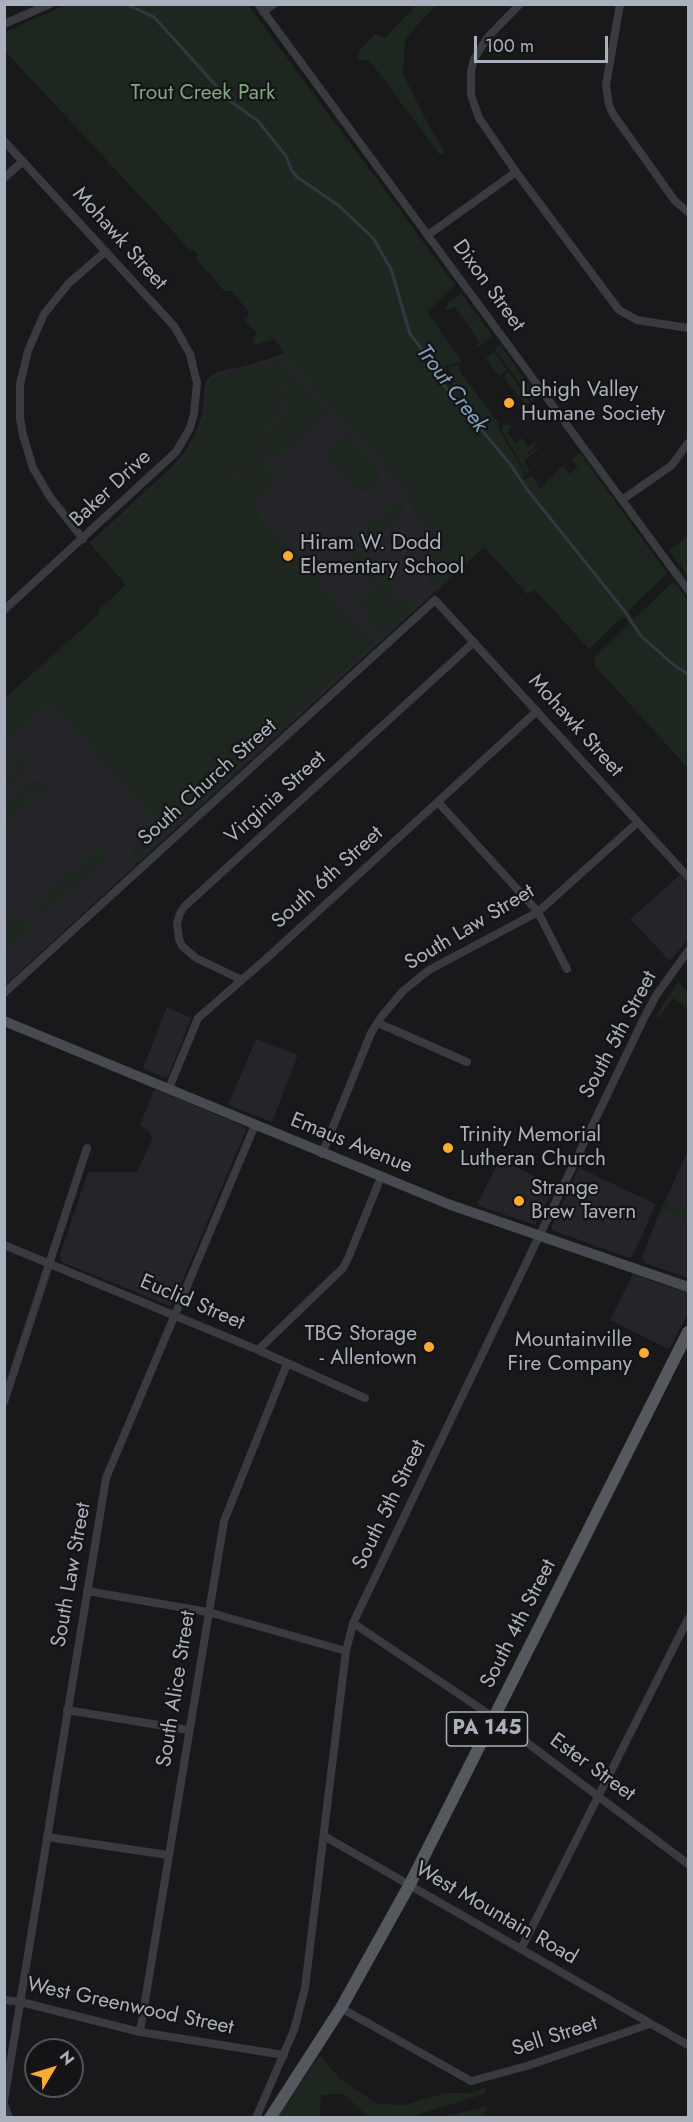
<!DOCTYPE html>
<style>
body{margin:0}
#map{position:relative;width:693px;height:2122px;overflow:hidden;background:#19191b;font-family:Jost,sans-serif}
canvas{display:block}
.frame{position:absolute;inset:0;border:6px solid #abb1bc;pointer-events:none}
.north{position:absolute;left:24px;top:2038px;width:60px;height:60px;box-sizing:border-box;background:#141417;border:2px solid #505359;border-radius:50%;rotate:52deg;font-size:16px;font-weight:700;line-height:24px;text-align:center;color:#abb1bc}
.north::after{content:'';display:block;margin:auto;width:21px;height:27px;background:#fcab31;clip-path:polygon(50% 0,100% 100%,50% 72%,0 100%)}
.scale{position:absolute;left:474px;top:36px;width:134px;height:27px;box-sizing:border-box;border:3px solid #abb1bc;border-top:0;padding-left:8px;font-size:18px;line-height:21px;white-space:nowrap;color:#abb1bc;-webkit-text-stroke:4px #141417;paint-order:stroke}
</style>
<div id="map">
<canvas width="693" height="2122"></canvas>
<div class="frame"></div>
<div class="north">N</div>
<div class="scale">100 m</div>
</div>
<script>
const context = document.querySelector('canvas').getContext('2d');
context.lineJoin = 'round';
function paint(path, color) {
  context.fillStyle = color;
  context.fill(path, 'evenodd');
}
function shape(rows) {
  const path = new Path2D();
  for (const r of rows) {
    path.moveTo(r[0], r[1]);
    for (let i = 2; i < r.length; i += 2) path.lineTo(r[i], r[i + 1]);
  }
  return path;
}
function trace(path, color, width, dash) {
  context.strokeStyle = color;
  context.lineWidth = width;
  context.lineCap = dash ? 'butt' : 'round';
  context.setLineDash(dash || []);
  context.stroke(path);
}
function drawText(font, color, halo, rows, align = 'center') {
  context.font = font + ' Jost,sans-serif';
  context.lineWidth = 4.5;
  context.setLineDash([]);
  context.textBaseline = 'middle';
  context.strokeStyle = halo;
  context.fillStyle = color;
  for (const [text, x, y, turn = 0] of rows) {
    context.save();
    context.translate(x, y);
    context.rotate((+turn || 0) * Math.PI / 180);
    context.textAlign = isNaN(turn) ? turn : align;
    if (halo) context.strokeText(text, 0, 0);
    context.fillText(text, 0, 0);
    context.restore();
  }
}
paint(shape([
 [296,349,484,547,5,985,4,699,99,614,99,610,126,585,90,543,176,463,186,450,194,437,202,416,205,385,208,378,217,372,253,364],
 [680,875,688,885,688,939,673,958,669,960,630,919],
 [167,1007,191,1018,168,1077,165,1078,143,1068],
 [256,1039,298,1055,272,1122,228,1105],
 [155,1089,243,1126,246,1130,172,1305,170,1306,62,1262,60,1255,88,1172,137,1172,152,1139,150,1132,140,1125],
 [688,1151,688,1278,645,1263,642,1257,657,1218],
 [500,1159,555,1186,535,1225,479,1206,478,1202],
 [579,1168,656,1204,632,1257,627,1257,552,1230,552,1226],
 [633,1274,688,1293,688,1313,670,1348,668,1349,610,1320]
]), '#252529');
paint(shape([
 [66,5,248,5,455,285,427,312,462,361,445,366,450,381,448,384,450,386,455,381,448,367,458,365,462,375,498,423,501,433,526,475,522,477,525,480,532,475,540,489,562,466,570,474,578,467,571,460,580,453,667,573,628,611,634,619,674,581,688,601,688,768,595,666,594,658,628,625,627,619,622,617,589,649,536,591,533,590,527,594,484,547,439,589,435,589,428,582,424,568,425,553,437,539,411,511,412,509,406,490,283,354,284,353,275,339,254,345,253,342,256,332,244,320,249,316,248,311,236,296,231,291,224,291,196,258,198,255,194,250,190,252,180,239,5,51,5,32],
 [416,5,436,5,405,39,403,74,429,126,445,152,440,155,373,65,368,60,356,60,361,49,375,34,385,38],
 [462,294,493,336,480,346,476,345,480,342,454,306,447,310,445,308,450,301],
 [500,345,536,395,531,402,529,396,494,348],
 [494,352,507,370,499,376,486,358],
 [279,360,287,366,316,398,327,411,326,415,273,463,283,475,281,477,267,460,265,445,266,433,288,409,291,396,285,385,274,379,274,382,280,385,285,391,287,402,264,431,262,442,262,455,237,475,230,469,227,472,233,478,240,477,262,457,267,466,279,479,252,503,257,510,263,525,292,549,364,634,377,640,131,863,131,850,152,830,149,825,155,819,50,703,13,735,11,733,5,738,5,699,99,614,99,610,126,585,91,544,178,466,189,451,204,418,211,379,215,376],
 [509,372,527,397,529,402,526,405,503,377],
 [506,424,513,426,507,432,515,443,522,438,528,447,534,442,537,444,521,459,539,446,539,448,524,461,530,472,527,474,502,431,502,427],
 [347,432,382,472,378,475,382,479,366,492,361,490,358,493,323,454],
 [399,498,404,505,404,513,372,541,366,540,359,533],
 [688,536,688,576,669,550],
 [353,538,357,539,374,557,377,562,379,572,376,586,359,601,355,603,351,596,355,600,373,583,342,549],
 [379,564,391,582,391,589,389,597,411,603,413,607,383,635,356,605,364,600,379,586,381,575],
 [14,749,28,766,5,789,5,779,19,766,9,754],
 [246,762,247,763,133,867,131,866],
 [38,779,53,792,46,798,41,793,37,793,31,798,24,790,32,781],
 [22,791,32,802,25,808,23,807,5,824,7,805],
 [97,848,103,853,101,863,48,912,46,910,39,910,37,907,48,897,46,894],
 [5,921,28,921,32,926,5,951],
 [678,982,688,993,688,1009,673,998,659,1018,656,1016],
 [665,1202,688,1212,688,1220,664,1210,664,1219,657,1218],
 [320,2055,340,2079,377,2104,405,2105,445,2093,468,2093,487,2088,484,2094,410,2117,368,2117,344,2094,321,2095,320,2114,323,2117,277,2118],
 [487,2106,483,2117,445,2117]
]), '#1e271f');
trace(shape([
 [126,4,154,17,230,101,258,121,286,156,292,171,297,177,338,205,373,238,391,269,410,334,434,365,442,383,511,465,526,488,623,609,641,636,675,666,688,674]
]), '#2e3941', 3);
trace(shape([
 [258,4,688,590],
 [520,4,487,38,474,59,471,71,471,95,479,118,516,172,619,310,637,320,688,328],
 [620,4,606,85,609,105,613,114,675,201,688,212],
 [263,12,274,4],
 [4,24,50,4],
 [4,141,174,326,190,354,197,383,194,414,190,428,176,452,4,610],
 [4,178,23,161],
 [428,235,516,172],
 [622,500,672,465,688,443],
 [83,539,50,497,33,468,23,435,20,418,20,384,28,351,44,314,69,283,106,251],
 [438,802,538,912,567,969],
 [242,980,196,958,182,946,179,939,177,924,180,913,185,906,474,642],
 [4,993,435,600,688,877],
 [378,1023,467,1062],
 [169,1088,198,1018,266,959,537,711],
 [322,1154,371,1033,382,1016,403,991,429,970,538,912,638,822],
 [4,1245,258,1350,365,1398],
 [258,1350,343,1268,349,1256,381,1177],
 [4,1402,87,1148],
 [87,1591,208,1612,346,1651],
 [353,1623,493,1717,688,1864],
 [67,1710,189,1730],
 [324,1836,688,2045],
 [47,1837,168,1855],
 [521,1949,688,1619],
 [4,2000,21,2002,140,2032,284,2055],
 [341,2008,471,2081,527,2066,650,2024],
 [140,2032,224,1521,287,1364],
 [4,2101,106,1478,255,1125],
 [4,2104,9,2118],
 [256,2118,294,2030,305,1988,346,1651,353,1623,645,1016,657,994,688,951]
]), '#3a3b41', 8);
trace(shape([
 [4,1021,448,1204,688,1287]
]), '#484a51', 10);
trace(shape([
 [270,2118,341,2008,410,1884,688,1332]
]), '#565860', 12);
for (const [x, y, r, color] of [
 [509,403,6,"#fcab31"],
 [288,556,6,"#fcab31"],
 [448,1148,6,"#fcab31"],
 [519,1201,6,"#fcab31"],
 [429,1347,6,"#fcab31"],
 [644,1353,6,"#fcab31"]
]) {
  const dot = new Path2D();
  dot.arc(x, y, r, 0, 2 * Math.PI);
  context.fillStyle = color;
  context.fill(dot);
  trace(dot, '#141417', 2);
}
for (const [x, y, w] of [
 [487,1729,81]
]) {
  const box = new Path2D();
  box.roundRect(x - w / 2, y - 17, w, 34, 4.5);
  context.fillStyle = '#141417';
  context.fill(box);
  trace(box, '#abb1bc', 1.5);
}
drawText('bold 20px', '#abb1bc', null, [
 ["PA 145",487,1729]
]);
drawText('21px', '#81a781', '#141417', [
 ["Trout Creek Park",203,94]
]);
drawText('21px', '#abb1bc', '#141417', [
 ["Mohawk Street",119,239,48],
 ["Dixon Street",488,286,54],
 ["Baker Drive",111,489,-43],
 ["Mohawk Street",575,726,48],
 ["South Church Street",208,783,-42],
 ["Virginia Street",276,798,-42],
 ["South 6th Street",328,878,-42],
 ["South Law Street",470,928,-31],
 ["South 5th Street",619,1035,-62],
 ["Emaus Avenue",351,1144,22],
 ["Euclid Street",192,1303,23],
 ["South 5th Street",390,1505,-64],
 ["South Law Street",72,1575,-80],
 ["South 4th Street",519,1624,-63],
 ["South Alice Street",177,1689,-81],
 ["Ester Street",592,1768,36],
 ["West Mountain Road",496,1914,30],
 ["West Greenwood Street",130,2007,12],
 ["Sell Street",555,2037,-18]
]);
drawText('21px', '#abb1bc', '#141417', [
 ["Lehigh Valley",521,391],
 ["Humane Society",521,415],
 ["Hiram W. Dodd",300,544],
 ["Elementary School",300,568],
 ["Trinity Memorial",460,1136],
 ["Lutheran Church",460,1160],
 ["Strange",531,1189],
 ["Brew Tavern",531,1213],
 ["TBG Storage",417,1335,"right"],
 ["- Allentown",417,1359,"right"],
 ["Mountainville",632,1341,"right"],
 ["Fire Company",632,1365,"right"]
], 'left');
drawText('italic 22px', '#80a1b8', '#141417', [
 ["Trout Creek",451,389,53]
]);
</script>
